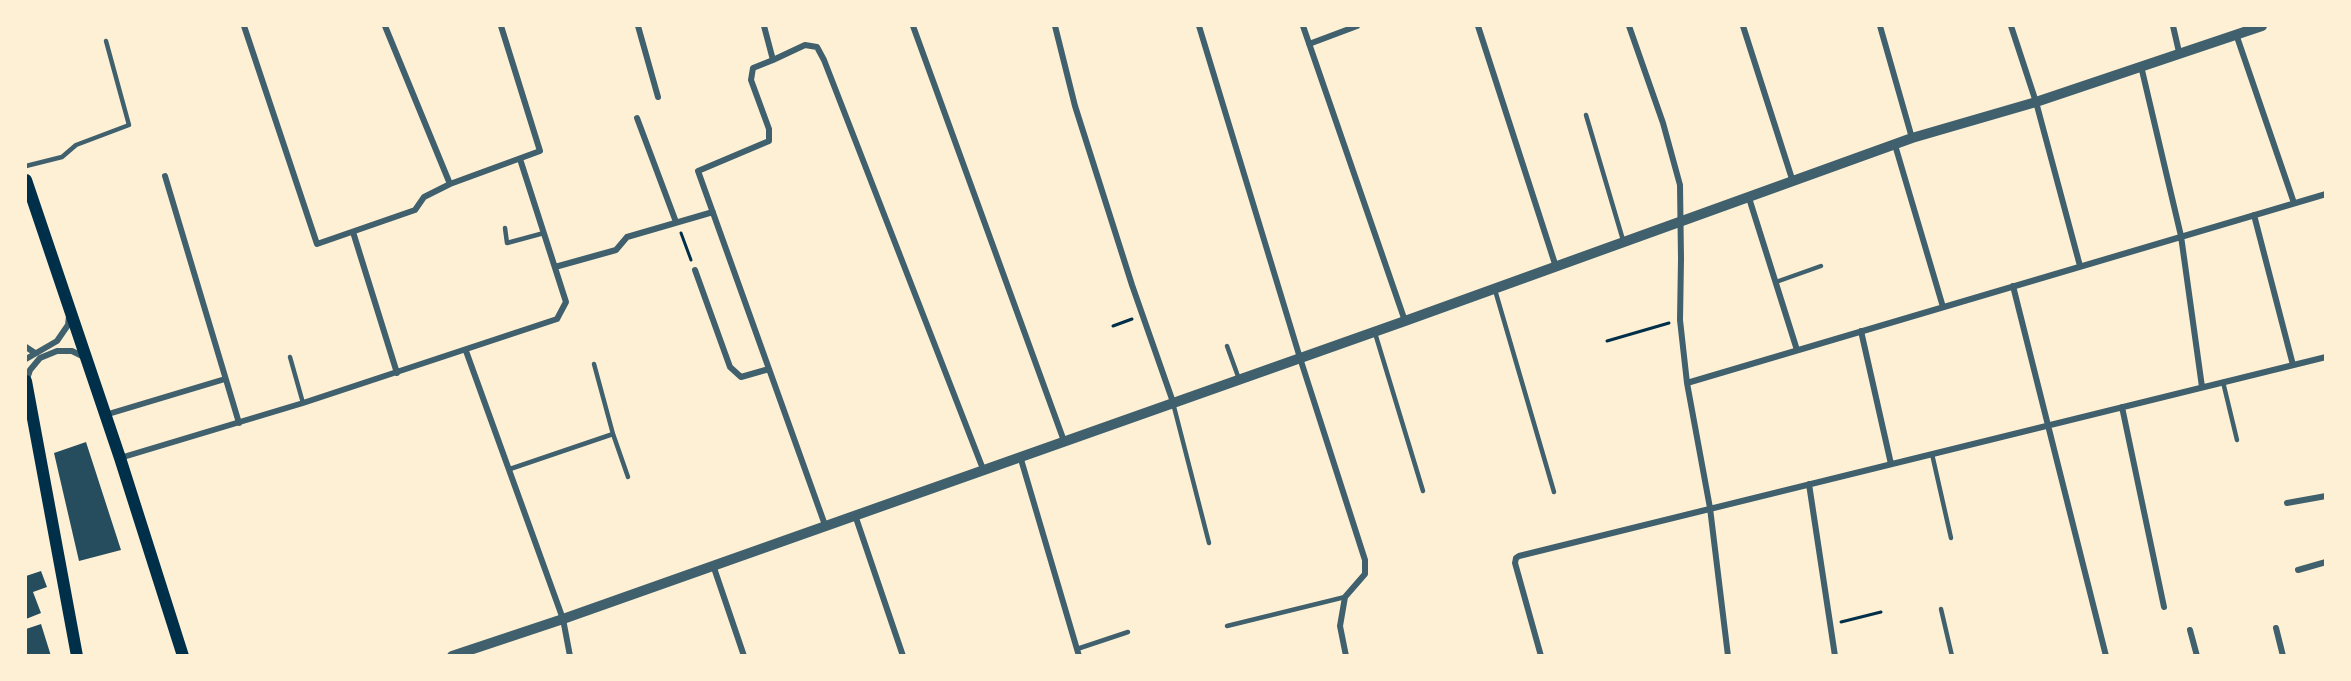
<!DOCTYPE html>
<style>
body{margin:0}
#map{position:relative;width:2351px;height:681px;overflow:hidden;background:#fdf0d5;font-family:Signika,sans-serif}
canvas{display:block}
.frame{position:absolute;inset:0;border:27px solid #fdf0d5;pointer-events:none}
</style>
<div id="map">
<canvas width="2351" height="681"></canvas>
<div class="frame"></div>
</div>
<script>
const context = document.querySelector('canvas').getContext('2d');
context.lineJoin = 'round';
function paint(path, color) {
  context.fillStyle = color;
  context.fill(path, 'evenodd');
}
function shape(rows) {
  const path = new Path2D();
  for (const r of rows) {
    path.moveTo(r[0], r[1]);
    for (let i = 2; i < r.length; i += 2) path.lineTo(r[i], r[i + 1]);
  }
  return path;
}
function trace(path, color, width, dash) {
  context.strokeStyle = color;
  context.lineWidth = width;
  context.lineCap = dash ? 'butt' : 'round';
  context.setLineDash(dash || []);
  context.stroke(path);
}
paint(shape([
 [86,442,121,550,79,561,54,453],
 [41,571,47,587,33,592,41,613,26,619,26,576],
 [41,624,51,656,26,656,26,629]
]), '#264d5e');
trace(shape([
 [681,233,691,260],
 [1113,326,1132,319],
 [1607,341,1669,323],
 [1841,622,1881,612]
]), '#003049', 3);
trace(shape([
 [1586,115,1623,240],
 [26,166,62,157,76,145,129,125,106,41],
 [505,228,507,243,544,233],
 [1776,282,1821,266],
 [1495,290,1554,492],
 [1375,333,1423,491],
 [1227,346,1239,379],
 [290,357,303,403],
 [594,364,613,434,628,477],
 [2223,382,2237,440],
 [1173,403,1209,543],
 [1932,454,1951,538],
 [510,469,613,434],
 [1941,609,1952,656],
 [1227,626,1345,597],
 [1077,649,1128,632]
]), '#3f606c', 4.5);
trace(shape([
 [244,26,317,244,415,210,424,197,450,184,540,151,501,26],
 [385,26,450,184],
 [638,26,658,97],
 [764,26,773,60,805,45,817,47,824,60,983,469],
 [913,26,1064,441],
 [1055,26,1075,106,1132,285,1173,402],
 [1199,26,1300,358,1365,560,1365,574,1345,597,1340,626,1346,656],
 [1303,26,1405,321],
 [1478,26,1556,267],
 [1629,26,1663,123,1680,185,1681,259,1680,320,1687,383,1710,508,1728,656],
 [1743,26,1793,182],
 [1880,26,1912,138],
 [2011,26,2036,102,2080,266],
 [2173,26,2179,52],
 [2236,34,2294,203],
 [1309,44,1357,26],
 [773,60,753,68,751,80,769,129,769,141,698,171,825,525],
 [2141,66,2181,236,2202,387],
 [637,118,676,222],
 [1895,145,1943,307],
 [165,176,239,423],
 [1749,198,1797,350],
 [2254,215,2293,365],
 [353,232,397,373],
 [555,267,616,250,627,237,713,212],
 [695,270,730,367,741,377,769,369],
 [2013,286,2106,656],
 [1861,331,1891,464],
 [26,347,35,353],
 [466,351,563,619,570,656],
 [26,359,57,341,68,325,69,316],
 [26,382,30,370,40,358,57,351,72,351,86,358],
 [1687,383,2326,194],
 [2122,407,2164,607],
 [105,415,225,379],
 [1020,456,1079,656],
 [120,458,303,403,557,319,566,302,520,159],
 [1809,484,1835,656],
 [2287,503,2326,496],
 [855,515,903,656],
 [713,565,744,656],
 [2298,570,2326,562],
 [2276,628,2283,656],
 [2190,630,2197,656],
 [1541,656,1515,563,1516,558,1519,556,2326,357]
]), '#3f606c', 6);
trace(shape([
 [452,656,563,619,1405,321,1912,138,2036,102,2262,26]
]), '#3f606c', 10);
trace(shape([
 [26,180,120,458,183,656],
 [26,381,77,656]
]), '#003049', 12);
</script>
